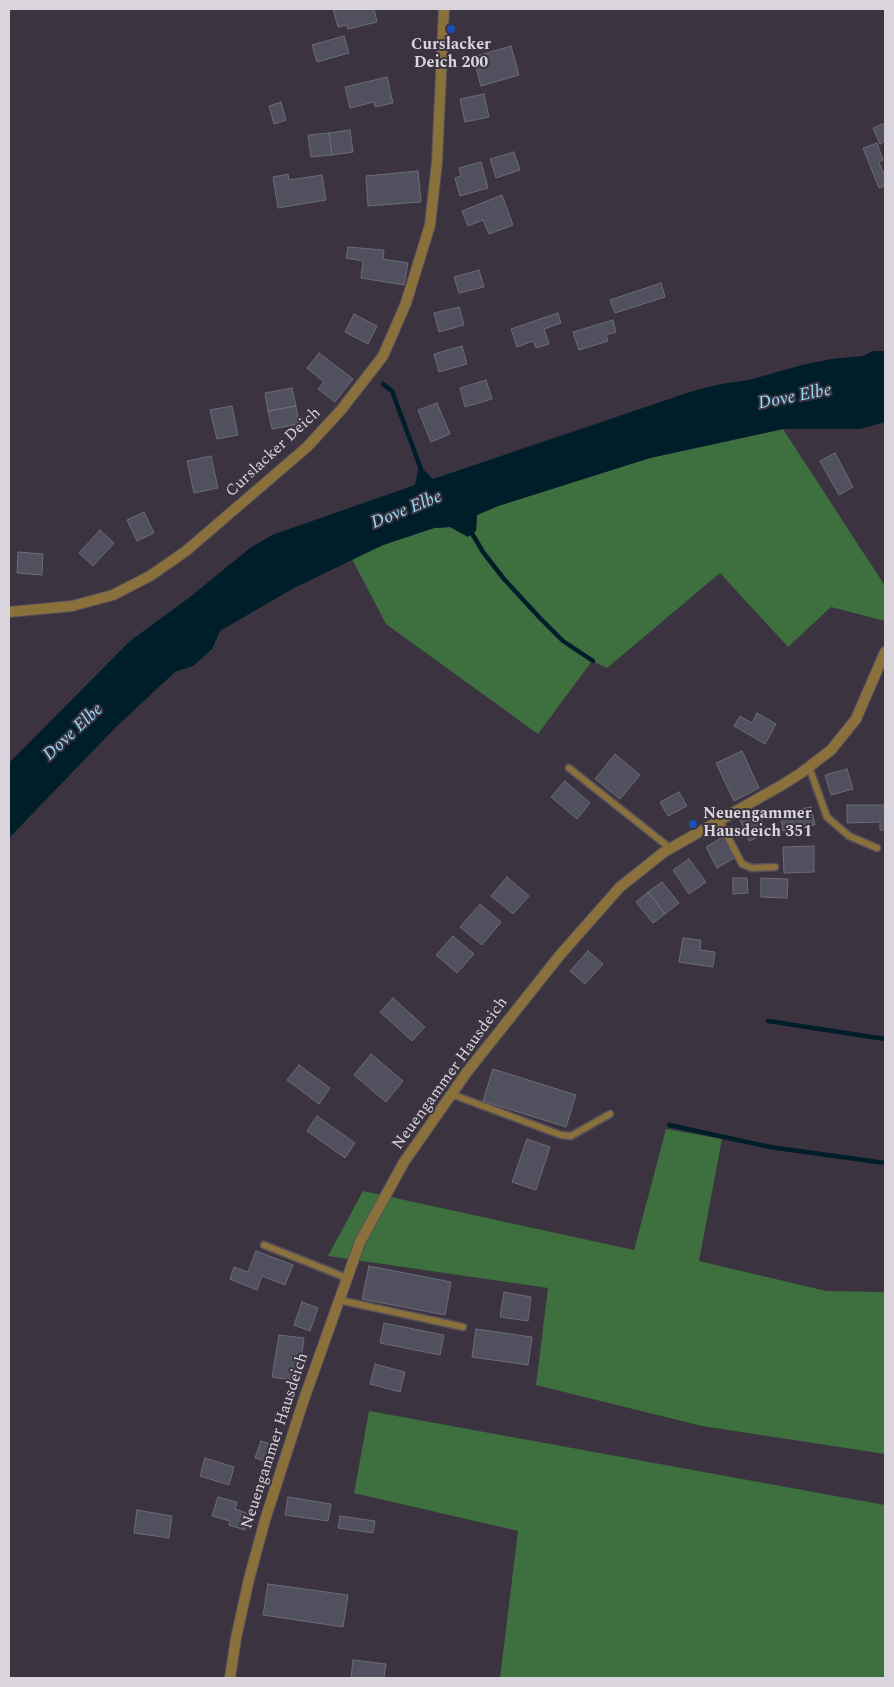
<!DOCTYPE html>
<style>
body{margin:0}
#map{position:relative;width:894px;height:1687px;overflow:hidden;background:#3b3440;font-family:Spectral,serif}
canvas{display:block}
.frame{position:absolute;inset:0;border:10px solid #dad5dd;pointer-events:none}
</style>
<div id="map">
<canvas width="894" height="1687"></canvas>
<div class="frame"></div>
</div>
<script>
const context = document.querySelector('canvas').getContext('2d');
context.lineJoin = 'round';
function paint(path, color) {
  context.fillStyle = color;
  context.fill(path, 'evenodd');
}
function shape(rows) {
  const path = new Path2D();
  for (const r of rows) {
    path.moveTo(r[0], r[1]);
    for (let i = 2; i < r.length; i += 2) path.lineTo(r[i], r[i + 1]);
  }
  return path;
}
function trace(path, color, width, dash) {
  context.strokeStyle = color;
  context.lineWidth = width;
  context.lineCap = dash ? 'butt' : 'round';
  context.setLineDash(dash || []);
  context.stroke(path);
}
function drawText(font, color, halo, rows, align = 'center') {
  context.font = font + ' Spectral,serif';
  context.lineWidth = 4;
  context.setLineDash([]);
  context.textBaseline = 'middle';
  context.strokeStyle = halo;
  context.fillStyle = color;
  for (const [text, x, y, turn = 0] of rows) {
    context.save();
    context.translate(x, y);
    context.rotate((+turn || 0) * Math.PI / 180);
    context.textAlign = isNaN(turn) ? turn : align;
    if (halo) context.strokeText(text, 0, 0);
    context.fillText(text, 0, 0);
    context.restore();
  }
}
paint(shape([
 [783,429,885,586,885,621,831,607,788,647,720,573,607,668,592,661,538,734,386,624,352,559,383,545,434,528,450,527,476,531,477,515,498,506,650,458],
 [666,1129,722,1139,699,1261,826,1291,885,1292,885,1454,702,1426,536,1385,548,1288,328,1256,363,1191,634,1250],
 [369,1411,885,1505,885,1678,500,1678,518,1531,354,1493]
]), '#3d6f3f');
paint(shape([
 [872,351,885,351,885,422,860,429,783,429,650,458,498,506,477,515,476,531,468,537,450,527,434,528,383,545,292,589,220,631,212,649,193,666,175,672,116,727,9,838,9,763,130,641,190,597,250,548,272,535,415,485,419,465,433,479,693,391,721,384,749,380,802,365,831,359,863,356]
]), '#001e2a');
trace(shape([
 [383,384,392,391,421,469],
 [470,530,483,552,504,579,539,617,563,641,593,661],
 [768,1021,885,1039],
 [669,1125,770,1147,885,1163]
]), '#001e2a', 4.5);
const building = shape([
 [333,9,374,9,377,22,348,29,347,25,338,27,333,9],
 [344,36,349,53,317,62,312,45,344,36],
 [511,46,519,75,481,86,473,57,511,46],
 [387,77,393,103,375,107,374,102,350,108,345,87,387,77],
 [484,94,489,117,465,122,460,99,484,94],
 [281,102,286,120,274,124,269,106,281,102],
 [885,123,885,141,880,144,873,128,885,123],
 [350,130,353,152,332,155,329,133,350,130],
 [329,133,332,155,311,157,308,135,329,133],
 [877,143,883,160,879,162,885,177,885,186,879,188,863,148,877,143],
 [514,152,520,170,496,178,490,159,514,152],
 [481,162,488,188,460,196,455,178,461,176,459,168,481,162],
 [418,171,421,202,368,206,366,176,418,171],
 [288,174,289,180,322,175,326,200,278,208,273,177,288,174],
 [502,195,513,225,489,234,483,220,468,226,462,211,502,195],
 [348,247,384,250,383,259,408,263,404,285,361,278,363,261,346,258,348,247],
 [479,270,484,287,459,293,454,277,479,270],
 [661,283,665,297,615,313,610,300,661,283],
 [459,307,464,325,439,332,434,313,459,307],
 [558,313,561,323,544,329,549,344,536,348,533,341,517,347,511,329,558,313],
 [354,314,377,326,368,344,345,332,354,314],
 [613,320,616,332,606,335,608,341,579,350,573,332,613,320],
 [462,346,467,364,439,372,434,354,462,346],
 [319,353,353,379,335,402,318,389,324,382,307,368,319,353],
 [486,380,492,399,465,407,460,388,486,380],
 [292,388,296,406,268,411,265,393,292,388],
 [437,403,450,434,431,442,418,410,437,403],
 [232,406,238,435,217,439,210,410,232,406],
 [296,406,299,424,272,429,268,411,296,406],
 [835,453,853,487,839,495,820,461,835,453],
 [211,456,218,488,194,493,187,461,211,456],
 [144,512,154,533,137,541,127,520,144,512],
 [100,530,114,543,93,566,79,553,100,530],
 [18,552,43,554,42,575,17,573,18,552],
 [757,713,776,724,765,744,734,726,740,716,752,723,757,713],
 [742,751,759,788,734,801,716,763,742,751],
 [615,754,640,775,620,799,595,779,615,754],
 [847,769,853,789,831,795,825,775,847,769],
 [565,781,590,803,577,819,551,797,565,781],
 [679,792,687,806,668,816,660,802,679,792],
 [847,805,885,805,885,830,880,830,880,822,847,823,847,805],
 [811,807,815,825,783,831,780,813,811,807],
 [757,811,767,833,749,841,740,819,757,811],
 [724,836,736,857,717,868,706,847,724,836],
 [814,846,814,872,784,873,783,847,814,846],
 [689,859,706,882,689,894,673,870,689,859],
 [507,877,529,896,513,914,491,896,507,877],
 [733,878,747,878,748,893,733,894,733,878],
 [761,878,788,879,787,898,761,897,761,878],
 [662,882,679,903,665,914,648,892,662,882],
 [648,892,665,914,653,923,636,902,648,892],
 [480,904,501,922,482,945,460,927,480,904],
 [453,936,474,954,457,973,436,955,453,936],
 [683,938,701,940,700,950,715,952,713,967,679,962,683,938],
 [588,951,603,964,585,984,570,971,588,951],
 [393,998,425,1027,412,1041,380,1012,393,998],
 [371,1054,403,1081,386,1102,354,1075,371,1054],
 [299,1065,330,1088,319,1104,287,1080,299,1065],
 [493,1069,576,1095,566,1127,483,1101,493,1069],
 [317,1116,355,1143,345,1158,307,1131,317,1116],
 [527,1139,550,1147,536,1190,512,1182,527,1139],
 [256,1251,293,1265,285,1285,262,1276,257,1290,230,1279,234,1267,248,1272,256,1251],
 [369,1266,451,1282,445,1315,362,1299,369,1266],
 [504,1292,531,1297,528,1321,500,1317,504,1292],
 [302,1302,318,1308,310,1331,294,1325,302,1302],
 [384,1323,444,1335,440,1355,380,1343,384,1323],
 [476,1329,532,1337,528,1365,472,1357,476,1329],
 [279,1335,304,1338,298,1381,272,1377,279,1335],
 [375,1364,405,1372,400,1392,370,1384,375,1364],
 [261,1441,276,1446,271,1463,255,1458,261,1441],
 [205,1458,234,1467,229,1485,200,1476,205,1458],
 [218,1497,237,1502,235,1509,249,1514,245,1530,229,1525,230,1521,212,1516,218,1497],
 [288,1497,331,1504,328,1521,285,1515,288,1497],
 [137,1510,172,1516,169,1538,134,1533,137,1510],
 [340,1516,375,1521,373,1533,338,1528,340,1516],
 [268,1584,348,1595,343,1627,263,1615,268,1584],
 [353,1660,386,1664,384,1678,351,1678,353,1660]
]);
paint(building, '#50505e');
trace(building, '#6c6b7a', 1);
const service = shape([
 [809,767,827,817,849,836,877,848],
 [569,768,670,848],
 [719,820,742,864,752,868,775,867],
 [451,1094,561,1135,571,1136,610,1114],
 [264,1245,347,1278],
 [339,1300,463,1327]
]);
const minor = shape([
 [9,612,72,606,113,595,150,576,186,551,307,447,341,410,383,356,406,303,430,225,437,162,444,9]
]);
const tertiary = shape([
 [230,1678,236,1638,249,1579,265,1520,304,1399,360,1242,404,1162,467,1072,560,955,620,887,664,852,782,785,801,773,831,750,856,719,885,652]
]);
trace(service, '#58515c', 9);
trace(minor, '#58515c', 12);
trace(tertiary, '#58515c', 12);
trace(service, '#8a703b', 6);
trace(minor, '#8a703b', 10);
trace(tertiary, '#8a703b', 10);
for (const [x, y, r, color] of [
 [451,29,5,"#1a4fb4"],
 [693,824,5,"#1a4fb4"]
]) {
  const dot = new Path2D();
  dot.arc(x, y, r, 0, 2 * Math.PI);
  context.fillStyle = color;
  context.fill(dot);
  trace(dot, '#3b3440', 2);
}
drawText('bold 16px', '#dad5dd', '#3b3440', [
 ["Curslacker",451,46],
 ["Deich 200",451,64],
 ["Neuengammer",703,815,"left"],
 ["Hausdeich 351",703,833,"left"]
]);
drawText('16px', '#dad5dd', '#3b3440', [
 ["Curslacker Deich",274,453,-43],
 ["Neuengammer Hausdeich",451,1074,-54],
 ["Neuengammer Hausdeich",276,1441,-72]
]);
drawText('italic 18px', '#93dffe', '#3b3440', [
 ["Dove Elbe",795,398,-11],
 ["Dove Elbe",407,511,-22],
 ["Dove Elbe",74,733,-43]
]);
</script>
